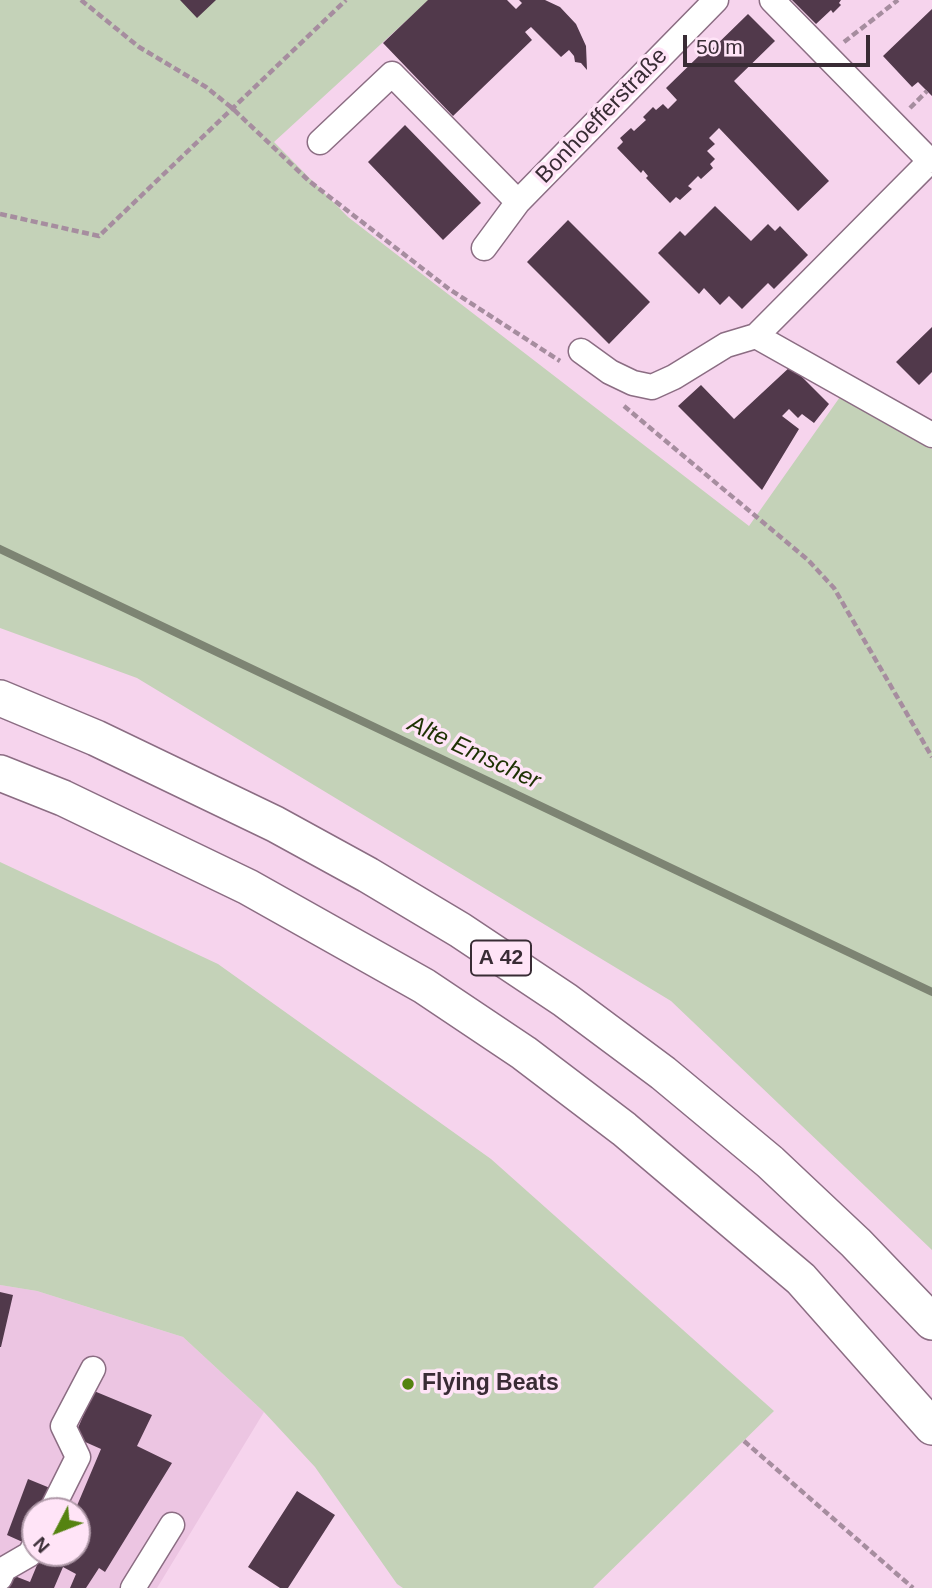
<!DOCTYPE html>
<meta charset="utf-8">
<style>
body{margin:0}
#map{position:relative;width:932px;height:1588px;overflow:hidden;background:#f6d4ed;font-family:Helvetica,sans-serif}
canvas{display:block}
.north{position:absolute;left:21px;top:1497px;width:70px;height:70px;box-sizing:border-box;background:#ffe4f7;border:2px solid #b09aa9;border-radius:50%;rotate:228deg;font-size:19px;font-weight:700;line-height:28px;text-align:center;color:#392c35}
.north::after{content:'';display:block;margin:auto;width:24px;height:32px;background:#558311;clip-path:polygon(50% 0,100% 100%,50% 72%,0 100%)}
.scale{position:absolute;left:683px;top:35px;width:187px;height:32px;box-sizing:border-box;border:4px solid #392c35;border-top:0;padding-left:9px;font-size:21px;line-height:24px;white-space:nowrap;color:#392c35;-webkit-text-stroke:5px #ffe4f7;paint-order:stroke}
</style>
<div id="map">
<canvas width="932" height="1588"></canvas>
<div class="north">N</div>
<div class="scale">50 m</div>
</div>
<script>
const context = document.querySelector('canvas').getContext('2d');
context.lineJoin = 'round';
function paint(path, color) {
  context.fillStyle = color;
  context.fill(path, 'evenodd');
}
function shape(rows) {
  const path = new Path2D();
  for (const r of rows) {
    path.moveTo(r[0], r[1]);
    for (let i = 2; i < r.length; i += 2) path.lineTo(r[i], r[i + 1]);
  }
  return path;
}
function trace(path, color, width, dash) {
  context.strokeStyle = color;
  context.lineWidth = width;
  context.lineCap = dash ? 'butt' : 'round';
  context.setLineDash(dash || []);
  context.stroke(path);
}
function drawText(font, color, halo, rows, align = 'center') {
  context.font = font + ' Helvetica,sans-serif';
  context.lineWidth = 7;
  context.setLineDash([]);
  context.textBaseline = 'middle';
  context.strokeStyle = halo;
  context.fillStyle = color;
  for (const [text, x, y, turn = 0] of rows) {
    context.save();
    context.translate(x, y);
    context.rotate((+turn || 0) * Math.PI / 180);
    context.textAlign = isNaN(turn) ? turn : align;
    if (halo) context.strokeText(text, 0, 0);
    context.fillText(text, 0, 0);
    context.restore();
  }
}
paint(shape([
 [0,1285,37,1291,183,1337,264,1412,157,1588,0,1588],
 [35,1511,77,1511,77,1553,35,1553]
]), '#ecc5e2');
paint(shape([
 [0,0,429,0,274,142,348,217,749,526,847,387,932,449,932,1250,671,1001,137,678,0,628],
 [0,862,218,964,491,1159,774,1411,593,1588,403,1588,397,1584,315,1467,264,1412,183,1337,37,1291,0,1285]
]), '#c4d2b8');
trace(shape([
 [0,549,932,992]
]), '#7d8473', 8);
paint(shape([
 [180,0,216,0,197,18],
 [428,0,507,0,516,9,522,3,519,0,545,0,560,7,576,24,586,46,587,70,581,63,575,62,574,56,569,50,561,57,531,27,525,32,532,40,453,116,383,43],
 [792,0,841,0,839,3,841,5,833,13,831,10,816,24],
 [932,9,932,96,918,82,912,87,883,56],
 [748,14,775,41,734,81,829,181,798,211,719,128,709,138,715,144,707,151,715,159,710,164,713,168,701,179,698,176,688,186,692,189,680,200,676,197,670,203,646,178,648,176,643,170,641,173,617,148,623,142,620,138,631,128,634,131,646,120,643,117,653,107,656,110,663,104,668,109,677,100,666,88,704,51,707,54],
 [405,125,481,203,443,240,368,162],
 [715,206,751,241,768,224,775,231,780,226,808,255,774,289,768,283,742,309,729,296,720,305,704,288,699,294,658,253,680,231,685,236],
 [568,220,650,302,609,344,527,262],
 [932,327,932,372,919,385,896,362],
 [791,366,829,404,814,423,802,414,798,418,789,409,782,416,799,429,762,490,678,406,701,385,734,419],
 [0,1292,13,1295,1,1347,0,1347],
 [94,1391,152,1415,137,1446,172,1463,105,1572,99,1568,86,1588,70,1588,76,1574,63,1567,54,1588,7,1588,12,1575,30,1582,42,1553,77,1553,77,1511,60,1511,64,1503,76,1508,101,1449,74,1437],
 [28,1479,50,1488,40,1511,35,1511,35,1523,27,1544,7,1535],
 [297,1491,335,1515,288,1588,280,1588,248,1567]
]), '#51394b');
const minor = shape([
 [772,0,930,161],
 [320,142,392,74,518,202,716,0],
 [484,248,518,202],
 [756,336,932,435],
 [581,351,610,372,633,383,652,387,674,377,726,345,756,336,930,161,932,163],
 [51,1511,78,1457,63,1426,93,1369],
 [0,1578,4,1569,30,1554,35,1544],
 [133,1588,172,1525]
]);
const highway = shape([
 [0,698,96,738,275,824,368,875,460,930,565,1000,663,1073,770,1162,856,1243,932,1322],
 [0,773,63,798,248,887,424,986,524,1053,624,1129,801,1279,932,1427]
]);
trace(minor, '#8b6d83', 27);
trace(highway, '#8b6d83', 38);
trace(shape([
 [81,0,139,47,206,87,232,108,309,181,449,289,560,361],
 [844,42,898,0],
 [910,108,927,91],
 [0,214,99,236,346,0],
 [624,406,808,560,834,588,932,757],
 [744,1441,913,1588]
]), '#a68d9f', 4.5, [7, 3.5]);
trace(minor, '#fff', 24);
trace(highway, '#fff', 35);
for (const [x, y, r, color] of [
 [408,1384,7,"#558311"]
]) {
  const dot = new Path2D();
  dot.arc(x, y, r, 0, 2 * Math.PI);
  context.fillStyle = color;
  context.fill(dot);
  trace(dot, '#ffe4f7', 2.5);
}
for (const [x, y, w] of [
 [501,958,60]
]) {
  const box = new Path2D();
  box.roundRect(x - w / 2, y - 17.5, w, 35, 5);
  context.fillStyle = '#ffe4f7';
  context.fill(box);
  trace(box, '#392c35', 2);
}
drawText('bold 21px', '#392c35', null, [
 ["A 42",501,958]
]);
drawText('23px', '#392c35', '#ffe4f7', [
 ["Bonhoefferstraße",602,116,-46]
]);
drawText('bold 23px', '#392c35', '#ffe4f7', [
 ["Flying Beats",422,1384]
], 'left');
drawText('italic 24px', '#1e3203', '#ffe4f7', [
 ["Alte Emscher",474,753,25]
]);
</script>
